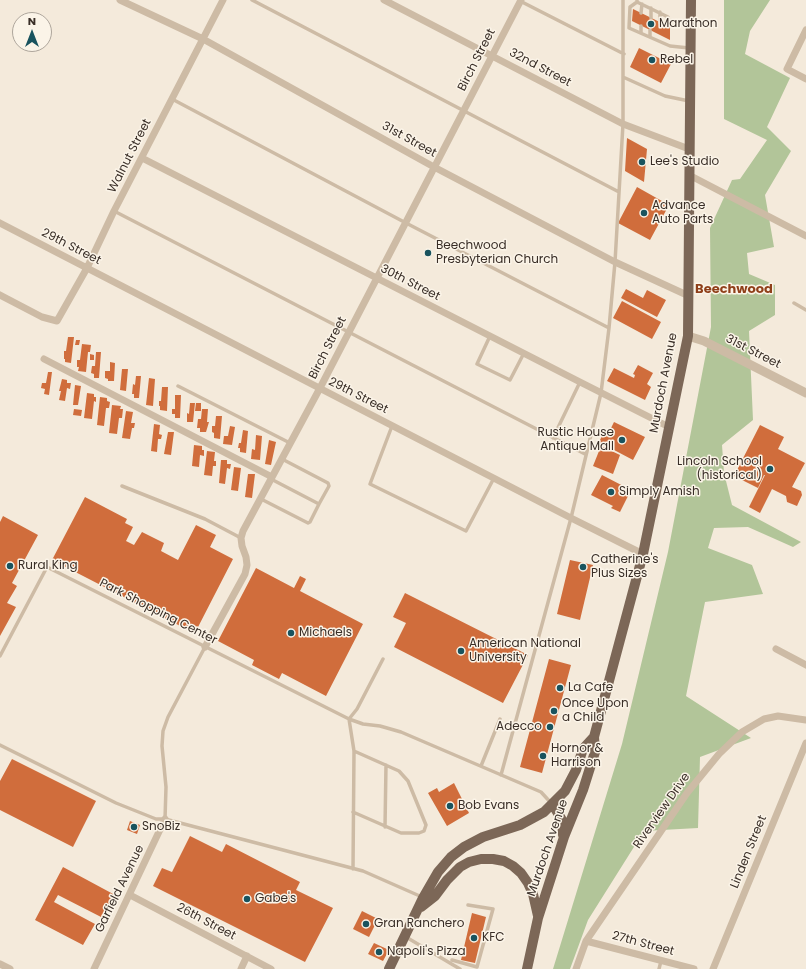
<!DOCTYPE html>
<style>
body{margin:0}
#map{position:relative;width:806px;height:969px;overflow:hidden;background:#f4eadb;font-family:Poppins,sans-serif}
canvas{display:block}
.north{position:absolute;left:12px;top:12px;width:40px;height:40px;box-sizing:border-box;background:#fbf4e8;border:1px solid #ada59b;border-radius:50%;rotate:0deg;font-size:11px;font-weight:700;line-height:16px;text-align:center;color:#392e27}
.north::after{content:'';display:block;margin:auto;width:14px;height:18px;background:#19535e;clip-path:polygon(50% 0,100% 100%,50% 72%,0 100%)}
</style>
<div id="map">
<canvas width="806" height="969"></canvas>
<div class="north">N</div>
</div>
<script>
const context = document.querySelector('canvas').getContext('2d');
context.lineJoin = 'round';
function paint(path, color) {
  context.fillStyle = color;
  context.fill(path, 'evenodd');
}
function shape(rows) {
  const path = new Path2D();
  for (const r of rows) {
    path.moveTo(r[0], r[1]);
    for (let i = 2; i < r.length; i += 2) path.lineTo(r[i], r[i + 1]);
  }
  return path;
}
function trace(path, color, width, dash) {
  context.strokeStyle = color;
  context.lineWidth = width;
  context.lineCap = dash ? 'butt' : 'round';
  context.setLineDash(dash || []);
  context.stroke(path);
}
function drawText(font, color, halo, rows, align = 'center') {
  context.font = font + ' Poppins,sans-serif';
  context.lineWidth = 3;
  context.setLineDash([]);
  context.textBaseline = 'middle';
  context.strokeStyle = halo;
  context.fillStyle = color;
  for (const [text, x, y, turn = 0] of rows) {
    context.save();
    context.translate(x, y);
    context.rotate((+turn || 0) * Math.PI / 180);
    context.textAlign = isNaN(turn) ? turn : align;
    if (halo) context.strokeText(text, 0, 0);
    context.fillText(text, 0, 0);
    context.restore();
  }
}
paint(shape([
 [724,0,770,0,750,31,745,54,790,78,767,127,791,151,765,195,774,247,747,253,749,274,775,285,775,315,749,331,753,420,722,445,724,473,732,505,801,542,793,547,748,527,714,528,708,548,752,565,763,594,705,602,686,696,751,738,700,757,698,828,644,831,588,920,570,969,553,969,622,744,668,552,711,327,710,228,732,180,740,179,767,140,724,119]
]), '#b2c599');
paint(shape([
 [633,9,670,27,670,40,632,21],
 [639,48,671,64,661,83,630,67],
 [627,138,647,149,644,182,625,171],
 [637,187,669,205,650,240,618,223],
 [626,289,643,298,647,290,666,300,657,317,621,298],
 [622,301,661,322,652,339,613,318],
 [68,337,74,337,71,363,65,362,65,359,64,359,64,351,66,351],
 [76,340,80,340,79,345,75,345],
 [82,344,91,345,90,352,88,352,86,372,78,371,79,367,77,367,77,360,80,360],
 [96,352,101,352,99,378,94,378,94,374,91,373,92,366,95,366],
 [90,354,94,355,94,360,90,360],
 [110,362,115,363,114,381,108,381,108,379,105,378,105,371,110,371],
 [638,365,653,373,647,384,651,387,645,400,607,381,614,368,634,378,635,375,633,374],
 [122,369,128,369,126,391,120,390],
 [48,372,52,372,49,395,44,394,45,389,41,388,42,383,46,383],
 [136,376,141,376,139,398,134,398,134,394,132,394,133,384,135,385],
 [149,378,155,379,153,406,146,405],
 [62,379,67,380,67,383,71,383,70,389,67,388,65,401,59,400,61,391,59,391],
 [75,385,81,386,78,405,73,405],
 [162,387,168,387,167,411,160,410,160,406,159,406,159,401,161,401],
 [87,393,94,394,94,397,96,397,96,402,94,401,92,419,84,418],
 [175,395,181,395,180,418,175,418,175,414,172,414,172,409,175,409],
 [100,397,107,398,107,401,110,402,109,408,106,408,104,426,97,425],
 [190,403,195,403,193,422,187,422,187,413,189,414],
 [196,403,201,403,201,411,195,411],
 [112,405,121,406,120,409,123,409,122,418,119,418,117,434,109,433],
 [74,409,82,410,81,416,73,415],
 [202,409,208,409,207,422,209,422,206,432,200,432,200,428,197,428,198,419,201,419],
 [126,411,133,412,131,423,135,423,134,428,132,428,130,439,122,438],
 [216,416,222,416,220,439,214,438,214,433,212,432,212,426,215,426],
 [614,422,645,437,633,460,599,442,603,434,607,436],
 [154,424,160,425,159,434,162,435,161,439,158,439,157,452,151,451],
 [760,425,784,437,778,449,805,463,792,487,801,491,802,495,797,506,787,502,786,496,772,489,760,513,749,507,765,475,764,475,758,488,734,476],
 [230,426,235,427,232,445,223,444,224,436,228,436],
 [243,430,248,431,246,453,240,452,240,448,238,448,239,443,241,443],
 [168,432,174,432,171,455,164,454],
 [256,435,262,436,260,460,251,459,252,449,255,450],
 [269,440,276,442,271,465,265,464],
 [194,445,202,446,202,450,204,450,204,456,200,455,199,467,192,466],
 [601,446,620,455,613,474,593,466],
 [207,451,215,452,214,461,216,461,216,466,213,466,212,476,204,475],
 [221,460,227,460,227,464,231,464,230,469,227,468,225,484,219,483],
 [234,467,241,468,238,491,231,490],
 [248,474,255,474,252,498,245,497],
 [602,475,631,490,620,512,611,508,613,506,591,495],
 [85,497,127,519,125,523,133,527,126,541,134,545,142,532,164,543,161,551,178,560,196,525,216,535,210,547,233,559,197,629,190,631,52,560],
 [3,516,38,535,12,583,17,586,7,603,16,607,0,636,0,522],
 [570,560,593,565,580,620,557,614],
 [256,568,294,588,300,576,306,579,300,591,363,624,326,696,282,673,279,679,252,665,254,660,218,641],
 [405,593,528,655,503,703,394,647,406,623,393,617],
 [549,659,571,665,542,773,520,767],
 [12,759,96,801,73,847,0,810,0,781],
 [454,783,469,813,447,826,428,793,437,788,439,792],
 [130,821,140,825,137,834,127,830],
 [190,836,222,852,226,844,300,882,296,890,333,908,305,962,153,886,162,868,172,872],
 [63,867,115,895,103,918,58,895,54,902,95,924,83,945,35,920],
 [362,911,378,919,369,937,353,929],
 [472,913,486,917,475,963,461,960],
 [374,943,389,950,383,961,368,954]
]), '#d06d3c');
trace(shape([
 [252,0,619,192],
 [637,0,637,2,630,7,629,28,670,46,689,48],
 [520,1,624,54],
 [637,2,668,17,668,26],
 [660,12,660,23],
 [641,13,642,4],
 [651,18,651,8],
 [641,33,641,26],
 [650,37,650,30],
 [623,77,665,96,689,101],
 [172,99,406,223,609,328],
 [114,211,585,454],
 [794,303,806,310],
 [490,336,477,364,510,380,524,353],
 [178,386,290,443],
 [392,426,370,484,466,531,494,478],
 [553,438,580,382],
 [271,479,319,504,329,486,328,483,282,459],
 [122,486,205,519,241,538],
 [261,499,308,523,310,522,319,504],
 [0,656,47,567,349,719,363,724,380,726,401,732,541,792,552,804],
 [0,745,116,803,156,819,165,819,363,871,422,897],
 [481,766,500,719],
 [501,775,571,518,601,393,609,328,615,262,623,124,623,0],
 [353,812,401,833,419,833,424,831,426,825,408,781,399,771,354,751],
 [165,819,166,787,162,746,163,731,168,717,205,647],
 [385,827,386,765],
 [353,869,354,751,349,719,357,709,383,659],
 [406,937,460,969],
 [452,960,477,967,493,909,468,905],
 [659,969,661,961]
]), '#cdbba5', 3.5);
trace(shape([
 [120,0,203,39,434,167,615,262,689,296],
 [384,0,623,124,689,149],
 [806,30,787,69,806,79],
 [142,158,580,382,669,427],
 [689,175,806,236],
 [0,223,571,518,643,554],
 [0,295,42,317,57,321,87,268,114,211,223,0],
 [44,359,272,477],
 [205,647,245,574,247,565,246,557,242,546,241,538,243,531,320,388,521,0],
 [776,649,806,665],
 [130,895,271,969],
 [586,941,694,969],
 [0,964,10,969],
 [94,969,165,819],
 [241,969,247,956],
 [576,969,586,941,687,793,719,754,742,732,764,719,778,716,806,720],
 [713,969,806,743]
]), '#cdbba5', 7);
trace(shape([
 [688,336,704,341,806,393]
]), '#cdbba5', 9);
trace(shape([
 [553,805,562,820,563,835],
 [421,907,435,896,447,880,460,867,469,862,481,859,493,859,504,861,513,866,521,873,528,883,533,894,538,916],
 [389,969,423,898,438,872,451,857,464,847,483,837,520,825,544,812,565,791,576,770,583,749,594,737],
 [527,969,538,918,564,837,583,790,595,752,594,737,643,554,688,336,691,0]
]), '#7c6757', 10);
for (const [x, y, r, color] of [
 [651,24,4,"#19535e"],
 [652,60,4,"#19535e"],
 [642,162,4,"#19535e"],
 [644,213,4,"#19535e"],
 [428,253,4,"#19535e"],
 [622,440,4,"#19535e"],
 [770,469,4,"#19535e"],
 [611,492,4,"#19535e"],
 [10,566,4,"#19535e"],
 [583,567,4,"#19535e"],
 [291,633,4,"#19535e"],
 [461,651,4,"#19535e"],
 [560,688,4,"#19535e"],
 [554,711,4,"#19535e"],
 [550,727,4,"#19535e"],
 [543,756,4,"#19535e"],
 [450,806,4,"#19535e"],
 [134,827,4,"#19535e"],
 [247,899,4,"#19535e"],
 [366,924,4,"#19535e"],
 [474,938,4,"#19535e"],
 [379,952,4,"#19535e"]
]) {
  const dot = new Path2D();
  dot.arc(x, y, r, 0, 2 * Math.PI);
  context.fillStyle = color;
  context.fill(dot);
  trace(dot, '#fbf4e8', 1.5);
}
drawText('12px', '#392e27', '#fbf4e8', [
 ["Marathon",659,24],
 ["Rebel",660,60],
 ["Lee's Studio",650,162],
 ["Advance",652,206],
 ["Auto Parts",652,220],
 ["Beechwood",436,246],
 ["Presbyterian Church",436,260],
 ["Rustic House",614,433,"right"],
 ["Antique Mall",614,447,"right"],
 ["Lincoln School",762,462,"right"],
 ["(historical)",762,476,"right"],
 ["Simply Amish",619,492],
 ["Catherine's",591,560],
 ["Plus Sizes",591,574],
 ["Rural King",18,566],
 ["Michaels",299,633],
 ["American National",469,644],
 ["University",469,658],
 ["La Cafe",568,688],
 ["Once Upon",562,704],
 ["a Child",562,718],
 ["Adecco",542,727,"right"],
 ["Hornor &",551,749],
 ["Harrison",551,763],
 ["Bob Evans",458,806],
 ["SnoBiz",142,827],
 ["Gabe's",255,899],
 ["Gran Ranchero",374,924],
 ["KFC",482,938],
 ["Napoli's Pizza",387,952]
], 'left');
drawText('12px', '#392e27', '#fbf4e8', [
 ["Birch Street",477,60,-63],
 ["32nd Street",540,68,28],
 ["31st Street",409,140,29],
 ["Walnut Street",130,156,-63],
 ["29th Street",71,247,27],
 ["30th Street",410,283,27],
 ["Birch Street",328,348,-63],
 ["31st Street",753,352,27],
 ["Murdoch Avenue",664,383,-79],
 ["29th Street",358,396,27],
 ["Park Shopping Center",158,612,27],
 ["Riverview Drive",662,811,-55],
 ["Murdoch Avenue",548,848,-71],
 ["Linden Street",749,852,-68],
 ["Garfield Avenue",120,889,-64],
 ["26th Street",206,922,28],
 ["27th Street",643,944,15]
]);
drawText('bold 13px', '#8f3f19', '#fbf4e8', [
 ["Beechwood",734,290]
]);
</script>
